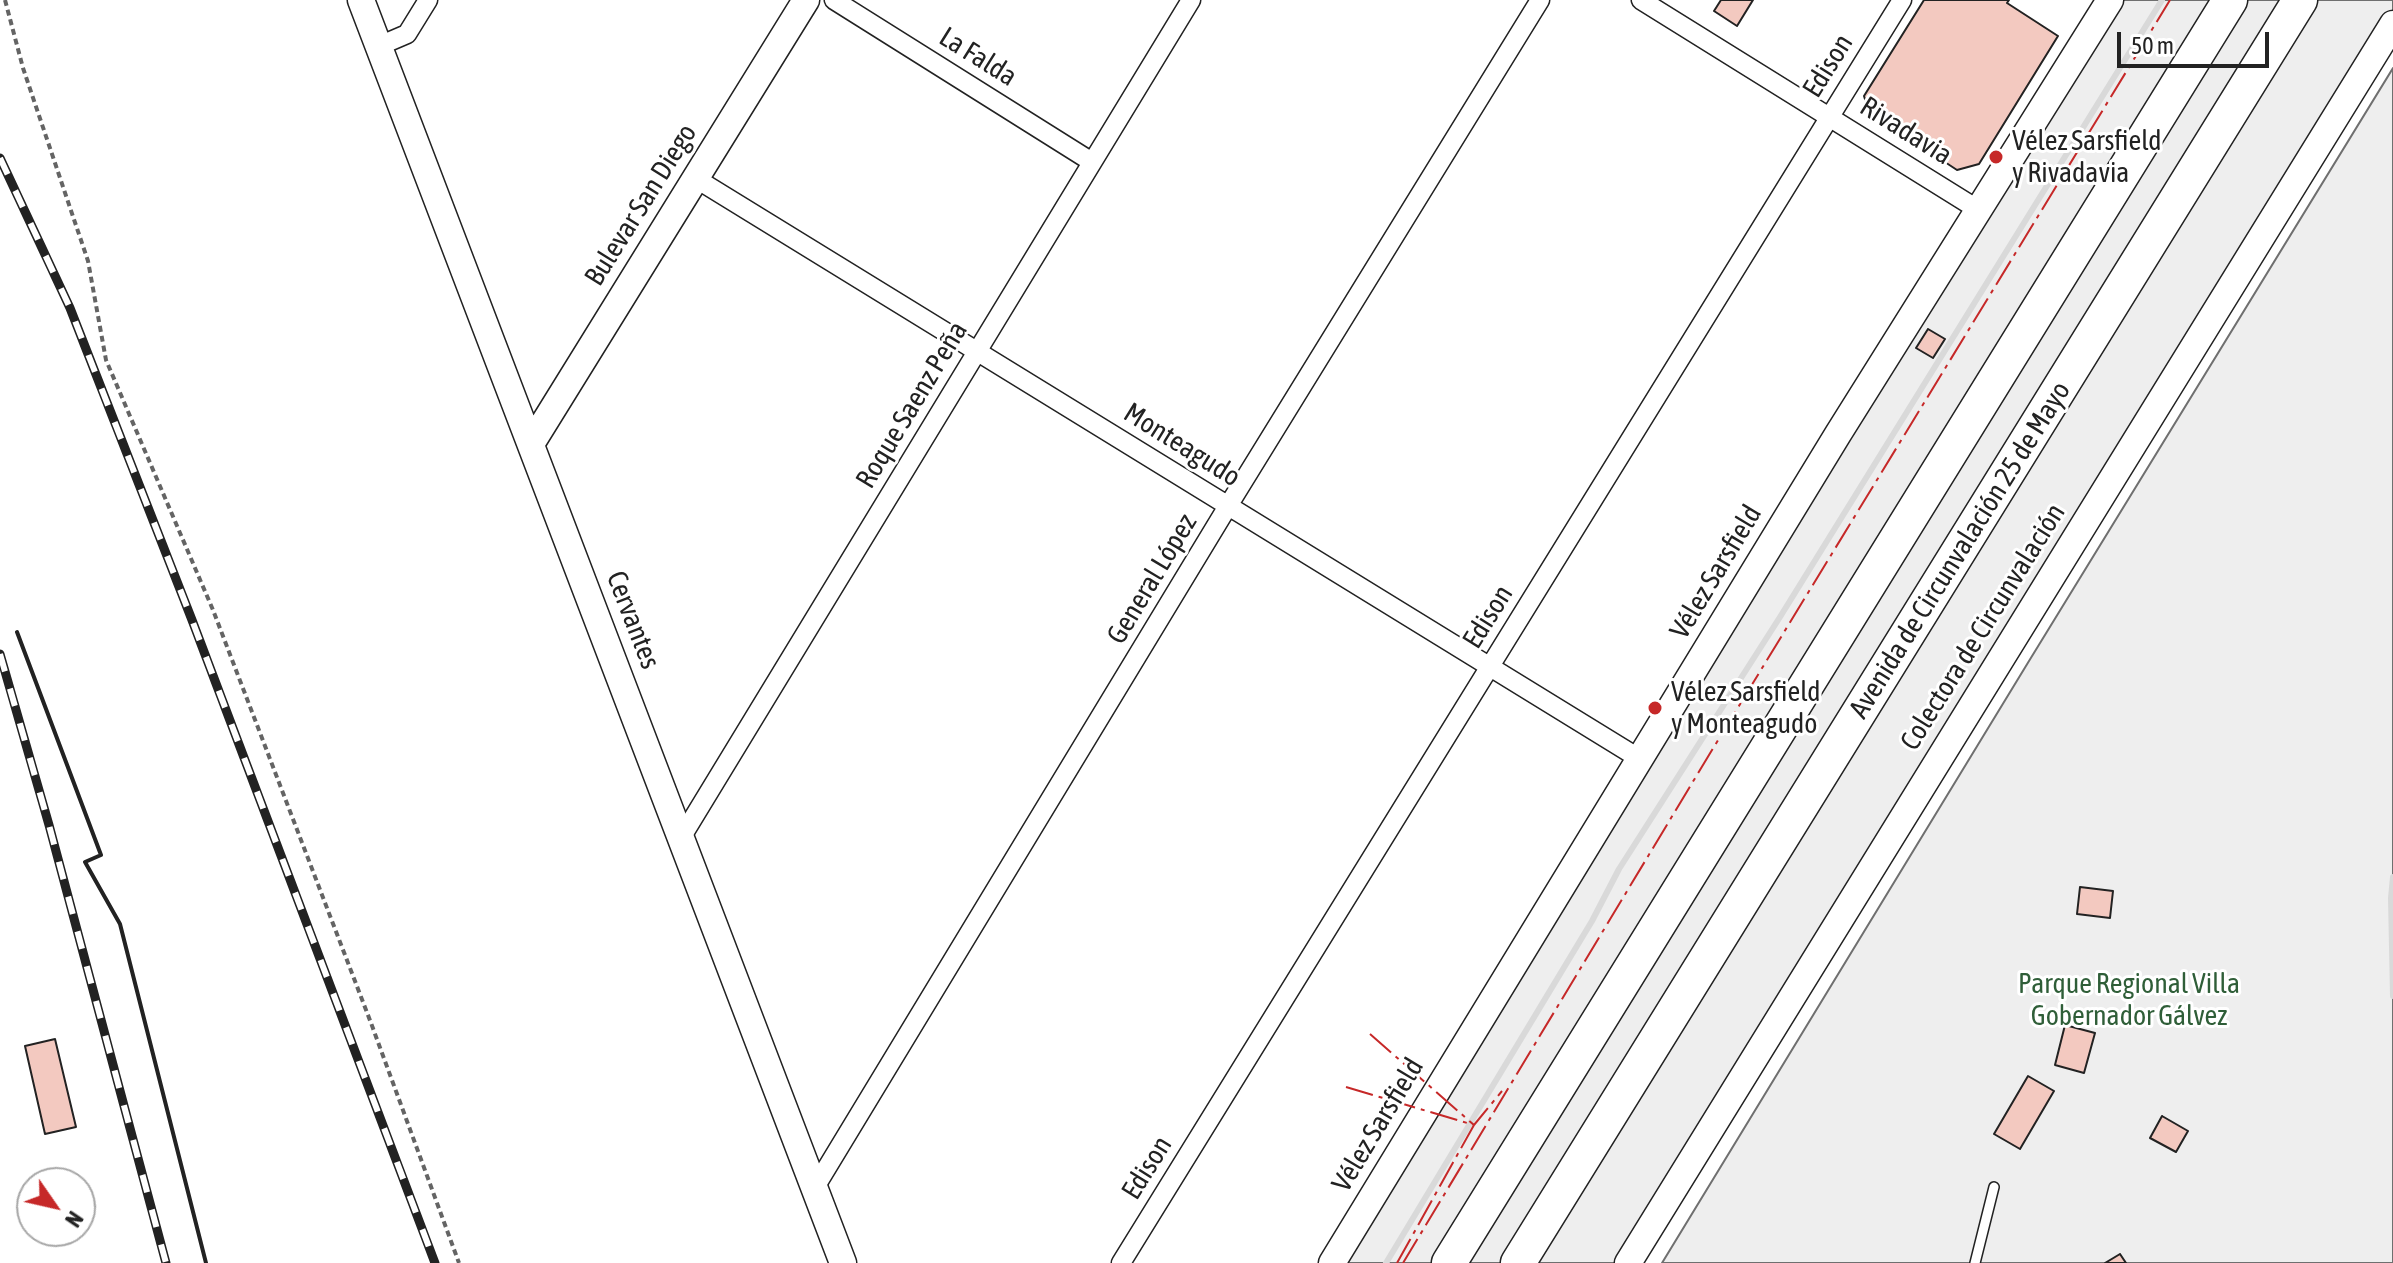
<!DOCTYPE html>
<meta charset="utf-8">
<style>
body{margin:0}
#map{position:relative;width:2393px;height:1263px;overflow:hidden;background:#fff;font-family:"Asap Condensed",sans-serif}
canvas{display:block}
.north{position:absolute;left:16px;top:1167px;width:80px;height:80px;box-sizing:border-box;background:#fff;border:2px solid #a7a7a7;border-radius:50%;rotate:124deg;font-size:22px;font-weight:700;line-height:32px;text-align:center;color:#222}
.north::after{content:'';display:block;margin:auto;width:28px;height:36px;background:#c62828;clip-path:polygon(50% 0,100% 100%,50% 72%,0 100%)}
.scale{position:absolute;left:2117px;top:32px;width:152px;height:36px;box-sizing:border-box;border:4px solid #222;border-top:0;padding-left:10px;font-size:24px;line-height:28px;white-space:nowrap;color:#222;-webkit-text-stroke:6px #fff;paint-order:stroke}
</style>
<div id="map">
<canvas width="2393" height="1263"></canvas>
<div class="north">N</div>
<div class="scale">50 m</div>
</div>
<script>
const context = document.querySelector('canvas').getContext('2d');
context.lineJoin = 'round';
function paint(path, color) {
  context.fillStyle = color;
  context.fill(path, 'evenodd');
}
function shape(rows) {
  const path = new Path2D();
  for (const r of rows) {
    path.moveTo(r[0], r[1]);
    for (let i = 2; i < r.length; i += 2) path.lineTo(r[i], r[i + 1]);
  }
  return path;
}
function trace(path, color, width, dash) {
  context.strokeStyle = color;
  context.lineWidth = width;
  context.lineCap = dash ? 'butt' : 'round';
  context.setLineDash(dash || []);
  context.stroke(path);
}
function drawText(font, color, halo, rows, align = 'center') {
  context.font = font + ' "Asap Condensed",sans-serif';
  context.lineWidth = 6;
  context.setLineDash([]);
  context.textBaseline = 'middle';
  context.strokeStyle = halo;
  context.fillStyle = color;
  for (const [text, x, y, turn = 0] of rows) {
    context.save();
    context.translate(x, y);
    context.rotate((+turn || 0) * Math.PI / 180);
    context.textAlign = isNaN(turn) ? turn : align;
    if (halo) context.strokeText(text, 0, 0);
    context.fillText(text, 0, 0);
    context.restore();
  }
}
const green = shape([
 [2110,0,2393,0,2393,24,1628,1263,1332,1263,2110,0],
 [2393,68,2393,1263,1662,1263,2029,661,2393,68]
]);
paint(green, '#eee');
trace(green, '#6f6f6f', 2);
trace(shape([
 [2393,877,2391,898,2393,996],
 [1386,1263,1592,921,1619,869,1780,617,2162,0]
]), '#d9d9d9', 6);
const building = shape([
 [1721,0,1753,0,1737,26,1714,11,1721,0],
 [1924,0,2009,0,2007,3,2058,36,1979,164,1957,170,1869,112,1864,96,1924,0],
 [1928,329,1945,339,1933,358,1916,348,1928,329],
 [2080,887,2113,891,2110,918,2077,914,2080,887],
 [2065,1025,2095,1033,2084,1073,2055,1065,2065,1025],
 [55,1039,76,1127,45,1134,25,1046,55,1039],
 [2028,1076,2054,1091,2020,1149,1994,1134,2028,1076],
 [2162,1116,2188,1131,2176,1152,2150,1138,2162,1116],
 [2120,1254,2126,1263,2105,1263,2120,1254]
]);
paint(building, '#f3c9c0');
trace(building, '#222', 2);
const lane = shape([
 [1975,1263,1994,1187]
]);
const street = shape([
 [834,0,1092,162],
 [1641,0,1977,209],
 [379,46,407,34,428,0],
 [695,178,1640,759],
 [681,838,1191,0],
 [814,1189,1228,506,1540,0],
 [1121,1263,1902,0]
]);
const secondary = shape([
 [361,0,843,1263],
 [531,444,806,0],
 [1332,1263,1838,434,2110,0],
 [1628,1263,2393,24]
]);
const highway = shape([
 [1449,1263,2230,0],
 [1518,1263,2300,0]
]);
trace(lane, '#222', 12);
trace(street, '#222', 21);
trace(secondary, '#222', 29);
trace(highway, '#222', 37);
trace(shape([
 [5,0,23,68,88,261,106,360,213,610,371,1023,459,1263]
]), '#646464', 4, [6, 4]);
trace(lane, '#fff', 9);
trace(street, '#fff', 18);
trace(secondary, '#fff', 26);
trace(highway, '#fff', 34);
const rail = shape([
 [0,158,70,308,192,620,435,1263],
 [0,654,49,825,166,1263]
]);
trace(rail, '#222', 9);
trace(rail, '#fff', 6, [18]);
trace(shape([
 [17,632,101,855,85,862,120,924,206,1263]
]), '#222', 4);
trace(shape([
 [1370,1034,1474,1125,1502,1091],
 [1346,1087,1474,1125,1397,1263],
 [1403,1263,1709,755,2170,0]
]), '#c62828', 2, [28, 6, 4, 6]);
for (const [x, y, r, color] of [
 [1996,157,8,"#c62828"],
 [1655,708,8,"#c62828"]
]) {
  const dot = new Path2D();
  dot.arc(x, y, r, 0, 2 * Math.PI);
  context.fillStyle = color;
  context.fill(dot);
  trace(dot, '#fff', 3);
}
drawText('28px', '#222', '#fff', [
 ["La Falda",978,57,32],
 ["Edison",1828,66,-58],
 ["Rivadavia",1906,131,32],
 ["Bulevar San Diego",641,205,-58],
 ["Roque Saenz Peña",912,405,-59],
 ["Monteagudo",1182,445,32],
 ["Avenida de Circunvalación 25 de Mayo",1960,550,-58],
 ["Vélez Sarsfield",1716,572,-59],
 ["General López",1152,579,-59],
 ["Edison",1488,617,-58],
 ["Cervantes",633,620,69],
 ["Colectora de Circunvalación",1983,627,-58],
 ["Vélez Sarsfield",1378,1125,-59],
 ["Edison",1147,1168,-58]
]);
drawText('28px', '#222', '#fff', [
 ["Vélez Sarsfield",2012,141],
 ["y Rivadavia",2012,173],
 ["Vélez Sarsfield",1671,692],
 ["y Monteagudo",1671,724]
], 'left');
drawText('28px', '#2f5e38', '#fff', [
 ["Parque Regional Villa",2129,984],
 ["Gobernador Gálvez",2129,1016]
]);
</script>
